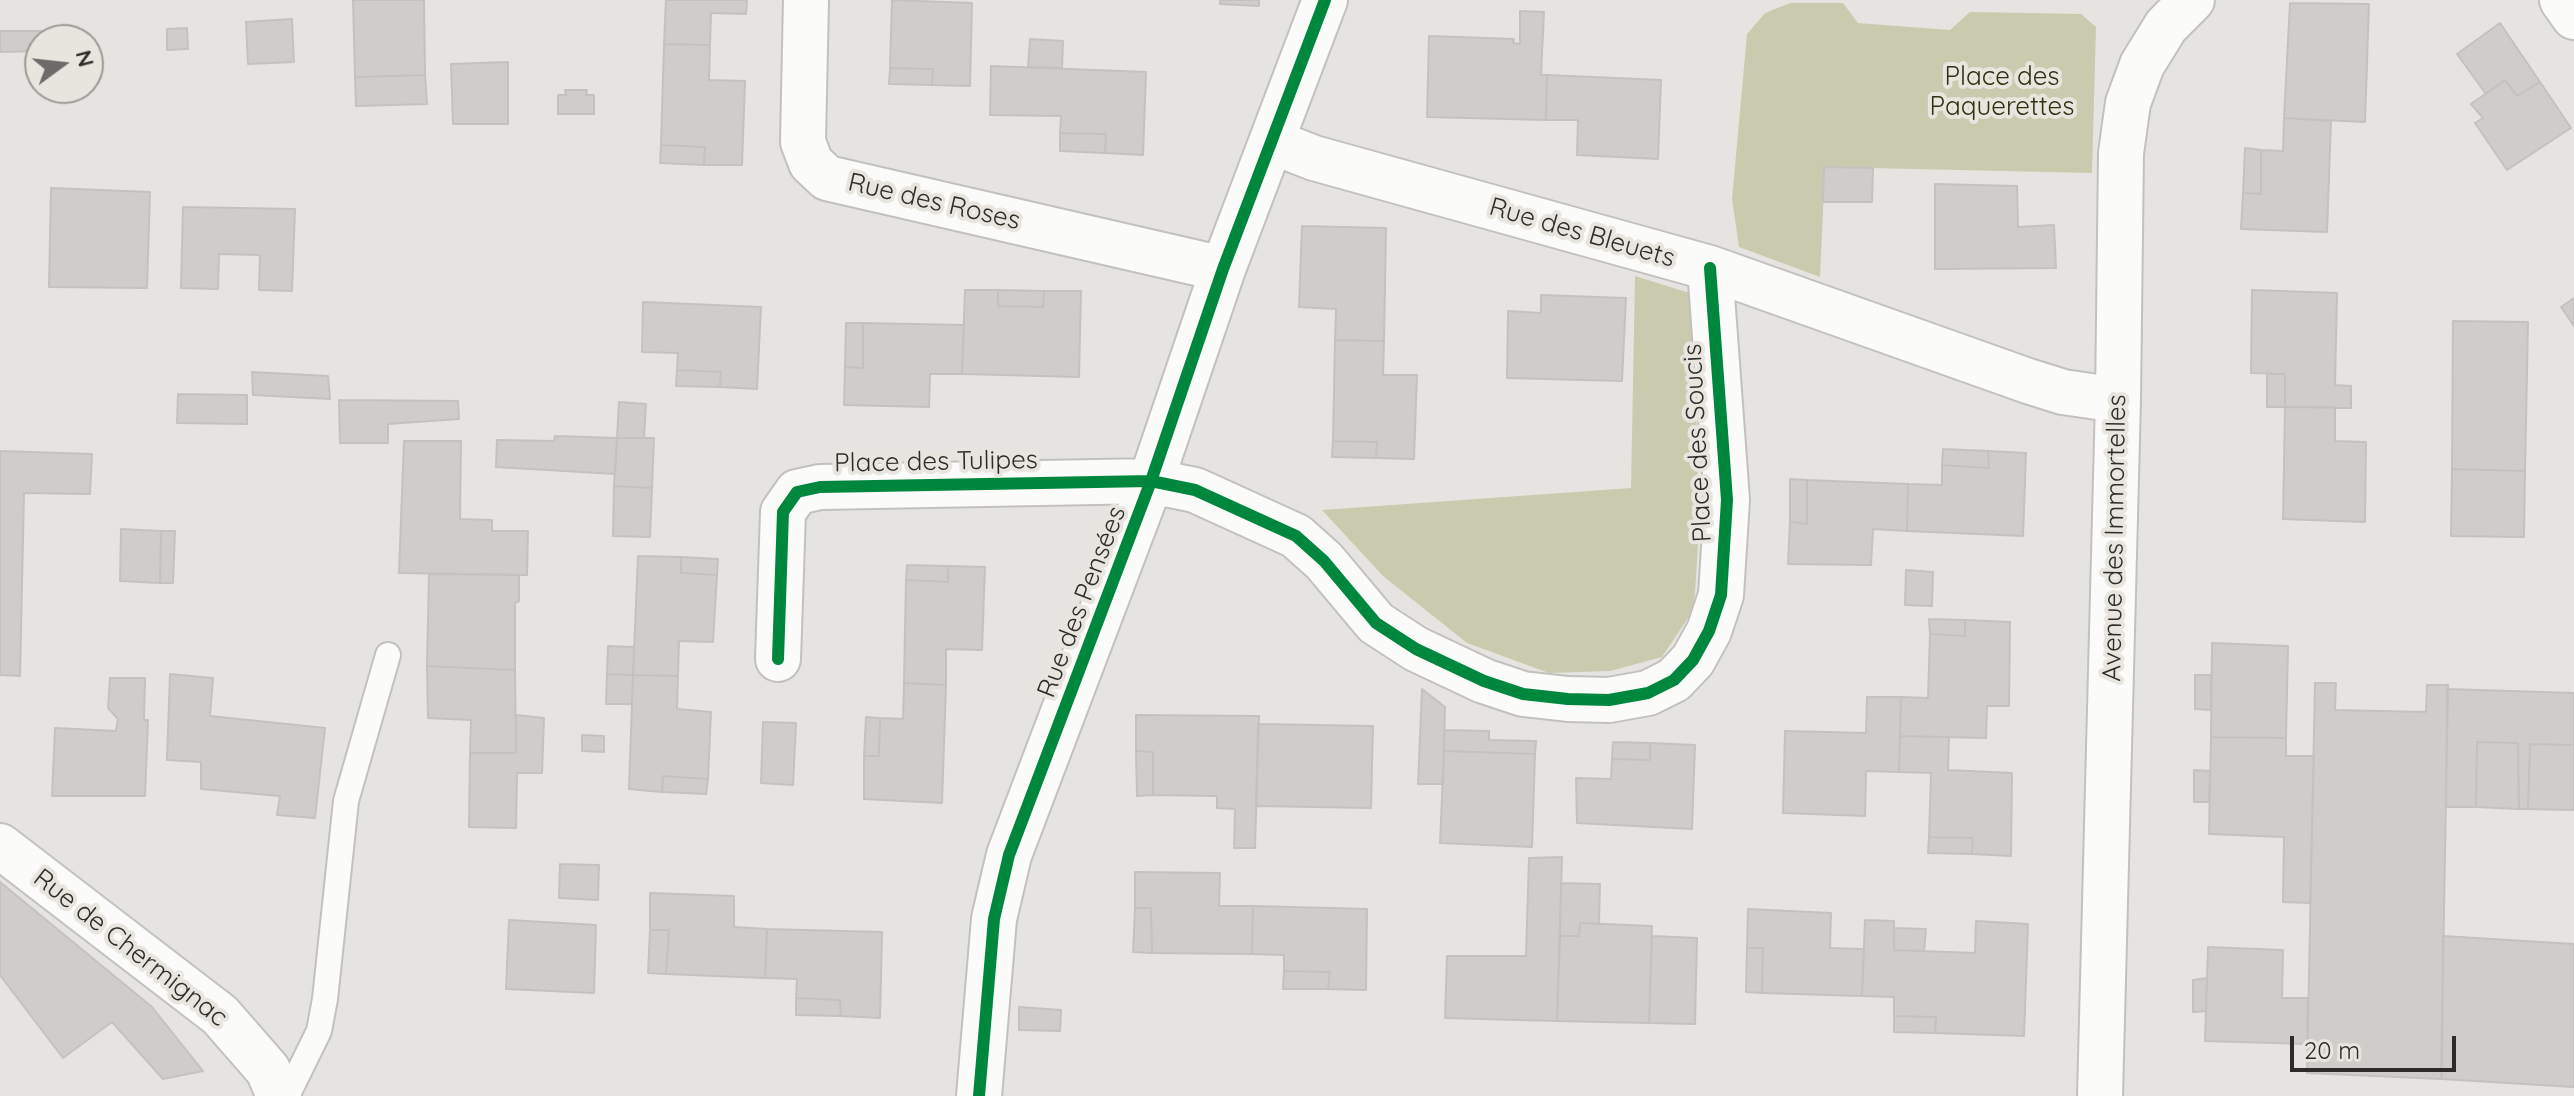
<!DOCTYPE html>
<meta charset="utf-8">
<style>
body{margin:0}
#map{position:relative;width:2574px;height:1096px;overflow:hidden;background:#e5e4e0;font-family:Quicksand,sans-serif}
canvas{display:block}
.north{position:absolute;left:24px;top:24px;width:80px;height:80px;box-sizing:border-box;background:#e7e5de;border:2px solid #9d9b96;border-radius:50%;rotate:75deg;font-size:22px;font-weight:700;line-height:32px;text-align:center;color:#2d2c2a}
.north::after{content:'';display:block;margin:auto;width:28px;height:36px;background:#6d6c6a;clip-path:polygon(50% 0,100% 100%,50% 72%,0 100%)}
.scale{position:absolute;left:2290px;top:1036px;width:166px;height:36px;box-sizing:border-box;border:4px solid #2d2c2a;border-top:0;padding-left:10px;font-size:24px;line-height:28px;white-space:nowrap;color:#2d2c2a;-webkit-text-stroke:6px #e7e5de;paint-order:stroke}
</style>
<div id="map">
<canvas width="2574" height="1096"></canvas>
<div class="north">N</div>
<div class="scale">20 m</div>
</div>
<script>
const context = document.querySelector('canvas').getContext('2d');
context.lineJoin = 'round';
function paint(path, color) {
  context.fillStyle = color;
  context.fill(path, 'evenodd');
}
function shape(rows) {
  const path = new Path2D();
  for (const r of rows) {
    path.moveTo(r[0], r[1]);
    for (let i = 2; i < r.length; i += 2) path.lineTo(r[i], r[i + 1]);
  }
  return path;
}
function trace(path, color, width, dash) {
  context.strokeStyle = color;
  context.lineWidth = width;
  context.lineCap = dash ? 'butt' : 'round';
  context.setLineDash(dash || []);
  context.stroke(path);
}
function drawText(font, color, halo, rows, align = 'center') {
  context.font = font + ' Quicksand,sans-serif';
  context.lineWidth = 8;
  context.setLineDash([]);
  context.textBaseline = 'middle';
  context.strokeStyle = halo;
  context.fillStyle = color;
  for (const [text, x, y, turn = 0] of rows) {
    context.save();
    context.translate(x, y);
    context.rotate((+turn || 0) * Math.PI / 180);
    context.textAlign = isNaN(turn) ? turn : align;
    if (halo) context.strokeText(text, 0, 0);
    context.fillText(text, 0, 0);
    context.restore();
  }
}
paint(shape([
 [1790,3,1843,3,1858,23,1950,30,1970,12,2081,14,2096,27,2092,173,1825,167,1820,277,1739,247,1732,199,1747,34,1765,13],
 [1635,276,1693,294,1699,527,1694,609,1662,657,1610,671,1549,673,1467,643,1383,576,1322,510,1631,488]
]), '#cacbae');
const building = shape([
 [353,0,424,0,425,75,355,77,353,0],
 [666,0,747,0,746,14,711,13,710,45,664,44,666,0],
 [892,0,972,3,970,86,932,85,933,69,890,68,892,0],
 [1220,0,1259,0,1259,6,1220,4,1220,0],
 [2290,3,2369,4,2365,122,2284,118,2290,3],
 [1520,11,1544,12,1541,75,1547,75,1546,120,1427,117,1429,36,1514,39,1513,43,1520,44,1520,11],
 [292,19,294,62,248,64,246,22,292,19],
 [2500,23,2540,82,2517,96,2505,80,2486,94,2457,54,2500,23],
 [187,28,188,49,167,50,167,29,187,28],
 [0,31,46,31,46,40,40,40,40,51,0,52,0,31],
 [1030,39,1063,41,1062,68,1028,67,1030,39],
 [664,44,710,45,709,80,745,81,742,165,704,165,705,147,661,145,664,44],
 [508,62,508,124,453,124,451,64,508,62],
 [991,66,1146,72,1143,155,1105,153,1106,134,1060,133,1061,116,990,115,991,66],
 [890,68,933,69,932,85,889,84,890,68],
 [425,75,427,104,356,106,355,77,425,75],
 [1547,75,1661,80,1658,159,1577,155,1578,120,1546,120,1547,75],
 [2505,80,2517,96,2540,82,2571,128,2507,170,2475,123,2483,118,2471,104,2505,80],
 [565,90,587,90,586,95,594,95,594,114,558,114,558,95,566,95,565,90],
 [2284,118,2331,121,2327,232,2241,229,2243,193,2261,194,2261,150,2283,151,2284,118],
 [1060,133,1106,134,1105,153,1060,151,1060,133],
 [661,145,705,147,704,165,660,163,661,145],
 [2245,148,2261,150,2261,194,2243,193,2245,148],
 [1824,167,1873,168,1872,202,1823,202,1824,167],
 [1935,184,2017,186,2018,227,2054,225,2056,268,1935,269,1935,184],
 [51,188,150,192,147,288,49,287,51,188],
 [183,207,295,209,292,291,259,290,260,255,219,254,218,289,181,288,183,207],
 [1302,226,1386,228,1384,341,1335,340,1336,309,1299,307,1302,226],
 [965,290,998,290,998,306,1043,307,1044,291,1081,291,1079,377,962,374,965,290],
 [998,290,1044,291,1043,307,998,306,998,290],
 [2252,290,2337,293,2335,385,2351,386,2351,408,2285,407,2285,374,2251,373,2252,290],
 [1541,295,1626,298,1622,381,1507,378,1508,311,1541,313,1541,295],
 [2574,298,2574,326,2561,307,2574,298],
 [643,302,761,307,757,389,720,387,721,372,677,370,678,353,642,352,643,302],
 [2453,321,2528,322,2525,471,2452,469,2453,321],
 [846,323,863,323,863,368,845,367,846,323],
 [863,323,964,325,962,374,930,374,929,407,844,405,845,367,863,368,863,323],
 [1335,340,1384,341,1383,375,1417,375,1414,459,1376,458,1377,442,1333,441,1335,340],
 [677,370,721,372,720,387,676,386,677,370],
 [252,372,328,376,330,399,253,395,252,372],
 [2267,374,2285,374,2285,407,2267,407,2267,374],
 [178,394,247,395,247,424,177,423,178,394],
 [339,400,458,401,459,419,388,424,388,443,340,443,339,400],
 [619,402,646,404,644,438,617,438,619,402],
 [2285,407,2335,407,2335,441,2366,442,2365,522,2283,519,2285,407],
 [555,436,617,438,615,474,496,467,497,440,554,441,555,436],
 [617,438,654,438,652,488,614,486,617,438],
 [404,441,461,441,460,519,492,520,492,531,528,531,527,575,399,573,404,441],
 [1333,441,1377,442,1376,458,1332,457,1333,441],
 [1943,449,1988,451,1989,468,1942,465,1943,449],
 [0,451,92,454,90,494,24,493,20,676,0,675,0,451],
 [1988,451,2026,453,2023,536,1907,531,1908,484,1942,485,1942,465,1989,468,1988,451],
 [2452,469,2525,471,2524,537,2451,536,2452,469],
 [1790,479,1807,480,1807,524,1790,522,1790,479],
 [1807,480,1908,484,1907,531,1873,529,1871,565,1788,564,1790,522,1807,524,1807,480],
 [614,486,652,488,650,537,613,536,614,486],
 [121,529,161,531,160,583,120,581,121,529],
 [161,531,175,531,173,583,160,583,161,531],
 [638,556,681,557,681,573,717,575,713,642,679,641,678,676,633,675,638,556],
 [681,557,718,559,717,575,681,573,681,557],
 [907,565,948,566,948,582,906,580,907,565],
 [948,566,985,567,982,650,946,649,946,685,904,683,906,580,948,582,948,566],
 [1906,570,1933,572,1932,606,1905,605,1906,570],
 [429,574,519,575,519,601,515,603,515,670,427,666,429,574],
 [1929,619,1965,620,1965,636,1930,634,1929,619],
 [1965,620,2010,622,2009,706,1987,706,1986,738,1900,736,1901,697,1928,698,1930,634,1965,636,1965,620],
 [2212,643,2288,646,2286,738,2211,737,2212,643],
 [608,646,634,647,633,675,607,674,608,646],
 [427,666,515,670,516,753,470,753,471,720,428,718,427,666],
 [170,674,213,678,210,716,325,728,315,818,277,815,280,796,201,789,201,762,167,760,170,674],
 [607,674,633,675,632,704,606,704,607,674],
 [633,675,678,676,677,709,711,712,708,779,663,776,662,792,629,789,633,675],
 [2195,675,2211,675,2211,710,2195,709,2195,675],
 [110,678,145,678,144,720,148,720,145,796,52,796,55,728,116,731,118,719,108,708,110,678],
 [904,683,946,685,942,803,864,799,864,756,879,756,880,718,903,719,904,683],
 [2315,683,2336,683,2335,710,2426,712,2427,685,2448,685,2441,1079,2307,1073,2315,683],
 [1422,689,1445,707,1443,784,1418,784,1422,689],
 [2447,689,2574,693,2574,745,2530,744,2528,809,2519,809,2518,743,2477,742,2476,807,2446,807,2447,689],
 [1867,697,1901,697,1899,772,1866,771,1865,816,1783,813,1785,731,1866,733,1867,697],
 [516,715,544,718,542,773,517,773,516,828,469,827,470,753,516,753,516,715],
 [1136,715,1259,716,1255,848,1234,848,1235,809,1217,808,1217,796,1153,795,1153,752,1136,751,1136,715],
 [866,717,880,718,879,756,864,756,866,717],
 [763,722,796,723,793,785,761,783,763,722],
 [1258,724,1373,726,1371,808,1256,806,1258,724],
 [1444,730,1489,731,1489,740,1536,741,1535,754,1444,751,1444,730],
 [582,735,604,736,604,752,582,751,582,735],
 [1900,736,1949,737,1948,770,2012,773,2011,856,1972,854,1973,838,1929,837,1931,773,1899,772,1900,736],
 [2211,737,2286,738,2286,756,2314,756,2310,903,2283,902,2284,837,2209,834,2211,737],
 [1613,742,1650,743,1650,760,1612,759,1613,742],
 [2477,742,2518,743,2519,809,2476,807,2477,742],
 [1650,743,1695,745,1692,829,1577,823,1576,778,1611,779,1612,759,1650,760,1650,743],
 [2530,744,2574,745,2574,810,2528,809,2530,744],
 [1136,751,1153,752,1153,795,1137,796,1136,751],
 [1444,751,1535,754,1532,847,1440,843,1444,751],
 [2194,770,2210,771,2209,802,2194,802,2194,770],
 [663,776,708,779,706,794,662,792,663,776],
 [1929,837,1973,838,1972,854,1928,853,1929,837],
 [1562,857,1557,1021,1445,1018,1447,956,1526,956,1529,858,1562,857],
 [560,864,599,865,598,900,559,898,560,864],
 [1135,872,1220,873,1219,906,1253,906,1252,954,1152,953,1151,908,1135,908,1135,872],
 [0,882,152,1007,203,1071,163,1079,112,1022,63,1058,0,975,0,882],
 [1561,883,1600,884,1599,924,1580,923,1579,936,1560,936,1561,883],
 [650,893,734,896,734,927,767,929,765,978,666,974,669,930,650,930,650,893],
 [1253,906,1367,909,1366,990,1328,989,1330,972,1284,971,1284,955,1252,954,1253,906],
 [1135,908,1151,908,1152,953,1133,952,1135,908],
 [1748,909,1831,913,1830,948,1864,949,1862,996,1762,993,1763,948,1747,948,1748,909],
 [509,920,596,925,594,993,506,989,509,920],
 [1865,920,1894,921,1894,950,1975,953,1976,921,2028,924,2024,1036,1935,1033,1936,1017,1894,1016,1894,997,1862,996,1865,920],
 [1580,923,1652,926,1649,1023,1557,1021,1560,936,1579,936,1580,923],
 [1894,928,1926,929,1924,951,1894,950,1894,928],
 [767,929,882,932,880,1018,841,1016,840,1000,796,998,797,979,765,978,767,929],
 [650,930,669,930,666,974,648,973,650,930],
 [1652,936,1697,938,1695,1024,1649,1023,1652,936],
 [2443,936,2574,944,2574,1087,2442,1079,2443,936],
 [2208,947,2283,950,2282,998,2308,998,2307,1044,2205,1041,2208,947],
 [1747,948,1763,948,1762,993,1746,992,1747,948],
 [1284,971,1330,972,1328,989,1283,989,1284,971],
 [2207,978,2206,1011,2193,1012,2193,980,2207,978],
 [796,998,840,1000,841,1016,796,1015,796,998],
 [1019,1007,1061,1010,1060,1031,1019,1030,1019,1007],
 [1894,1016,1936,1017,1935,1033,1894,1032,1894,1016]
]);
paint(building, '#cfcdca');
trace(building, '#c4c2c0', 2);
const lane = shape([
 [287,1096,319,1031,325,999,346,801,388,655]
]);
const street = shape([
 [806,0,803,142,811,163,827,178,1223,269],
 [1273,142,1314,158,1710,268,2028,381,2063,392,2118,400],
 [778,659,783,512,797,492,820,487,1151,481,1195,490,1296,536,1324,561,1376,623,1416,649,1484,681,1523,694,1568,699,1609,700,1648,693,1674,680,1693,660,1709,631,1721,595,1727,500,1710,268],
 [979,1096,994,919,1009,855,1151,481,1223,269,1325,0],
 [2100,1096,2118,400,2121,153,2128,103,2142,65,2166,26,2192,0]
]);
const secondary = shape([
 [2562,0,2574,17],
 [0,846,220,1015,268,1070,279,1096]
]);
trace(lane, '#c2c1be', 28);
trace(street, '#c2c1be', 48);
trace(secondary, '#c2c1be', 48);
trace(lane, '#fbfbfa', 24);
trace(street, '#fbfbfa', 44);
trace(secondary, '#fbfbfa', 44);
trace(shape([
 [778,659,783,512,797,492,820,487,1151,481,1195,490,1296,536,1324,561,1376,623,1416,649,1484,681,1523,694,1568,699,1609,700,1648,693,1674,680,1693,660,1709,631,1721,595,1727,500,1710,268],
 [979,1096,994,919,1009,855,1151,481,1223,269,1325,0]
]), '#00873e', 12);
drawText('26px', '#30300f', '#e7e5de', [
 ["Place des",2002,77],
 ["Paquerettes",2002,107]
]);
drawText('26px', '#2d2c2a', '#e7e5de', [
 ["Rue des Roses",934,202,13],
 ["Rue des Bleuets",1582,233,16],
 ["Place des Soucis",1698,443,-93],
 ["Place des Tulipes",936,462,-1],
 ["Avenue des Immortelles",2115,538,-89],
 ["Rue des Pensées",1082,602,-69],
 ["Rue de Chermignac",130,948,38]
]);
</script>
